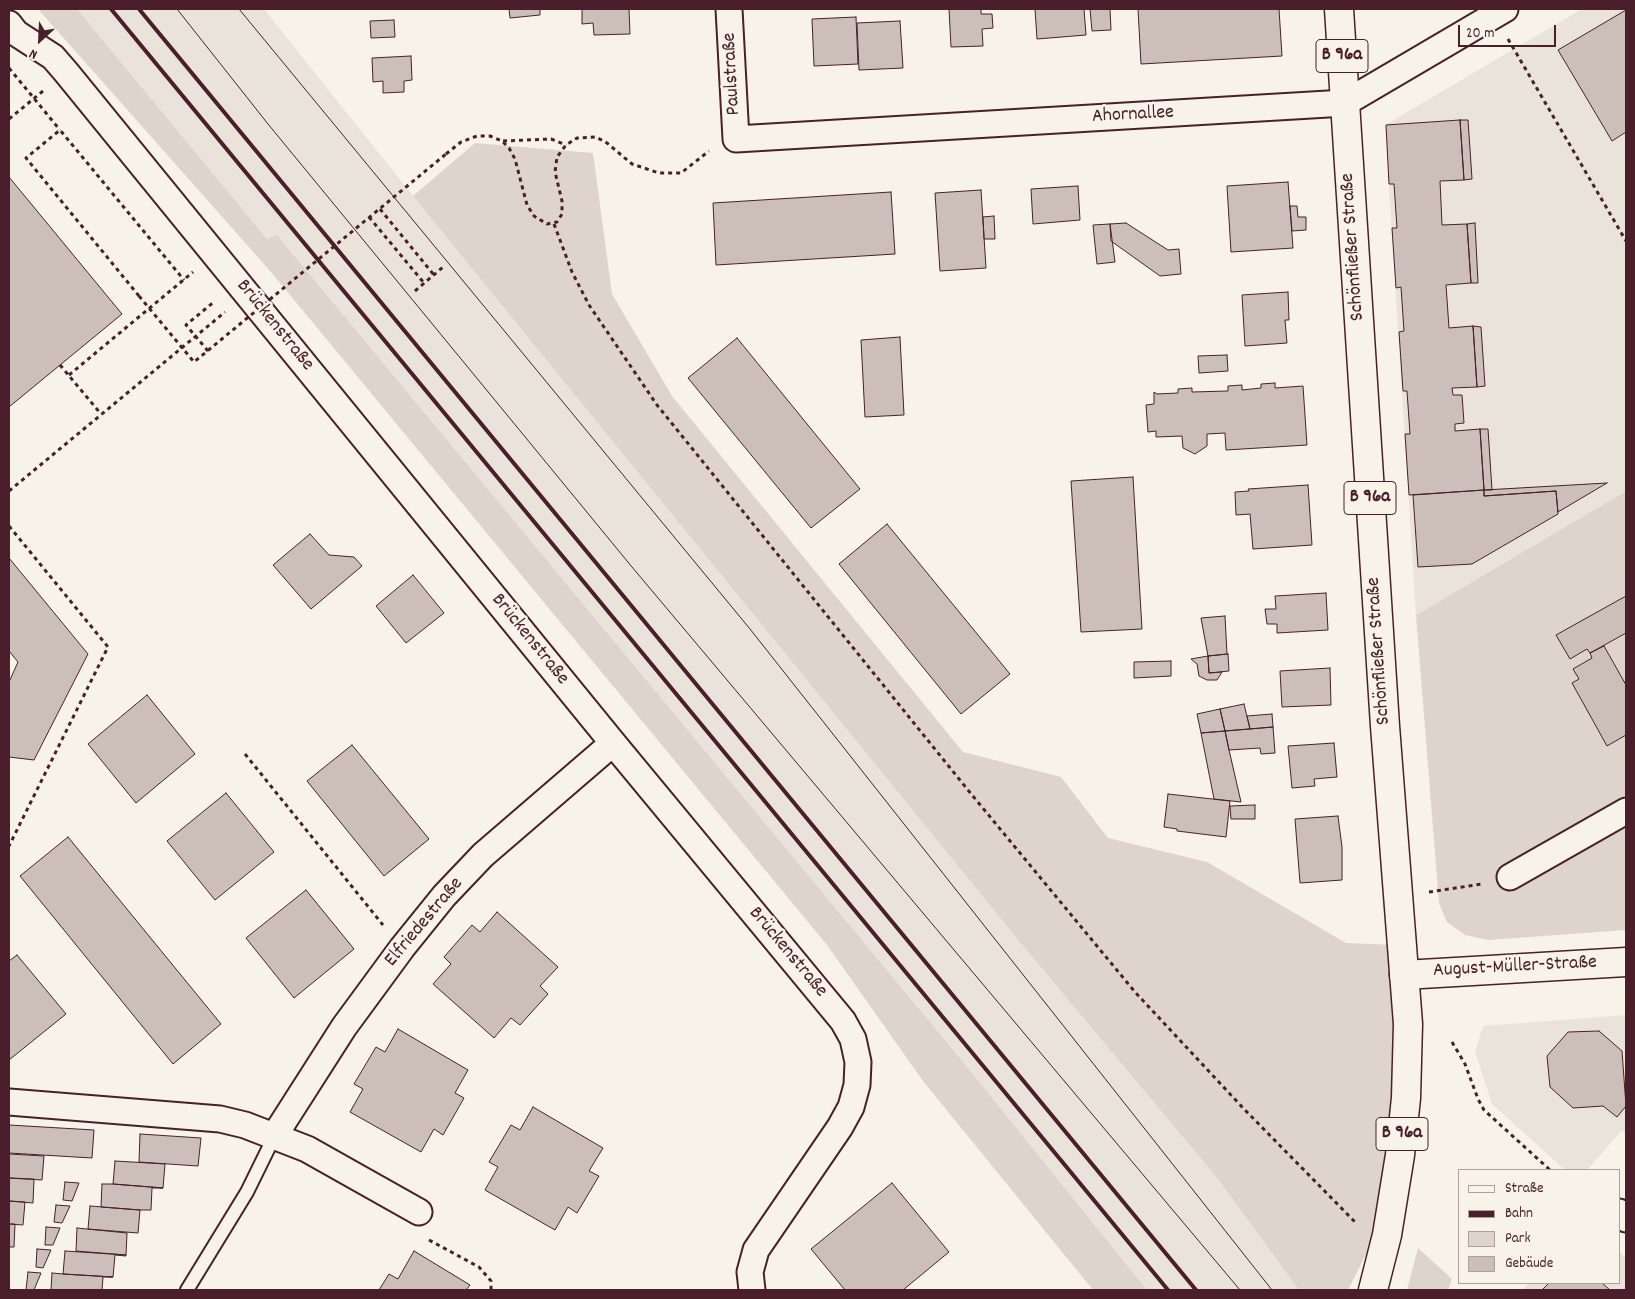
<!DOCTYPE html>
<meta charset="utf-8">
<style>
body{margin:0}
#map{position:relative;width:1635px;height:1299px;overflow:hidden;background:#f7f3e8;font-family:Dekko,sans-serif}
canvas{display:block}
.frame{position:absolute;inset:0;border:10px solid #4a1f2b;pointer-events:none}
.legend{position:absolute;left:1458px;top:1169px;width:162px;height:115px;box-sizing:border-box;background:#f7f3e8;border:1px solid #b29e9c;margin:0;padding:6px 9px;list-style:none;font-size:15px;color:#4a1f2b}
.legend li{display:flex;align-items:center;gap:10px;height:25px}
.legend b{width:25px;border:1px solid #b29e9c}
.north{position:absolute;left:15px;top:15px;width:50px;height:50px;-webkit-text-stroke:4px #f7f3e8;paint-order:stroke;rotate:205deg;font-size:14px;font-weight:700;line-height:20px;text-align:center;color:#4a1f2b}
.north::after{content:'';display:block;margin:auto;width:18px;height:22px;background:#4a1f2b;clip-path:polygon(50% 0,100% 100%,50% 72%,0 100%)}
.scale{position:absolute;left:1458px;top:25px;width:98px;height:22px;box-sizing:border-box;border:2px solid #4a1f2b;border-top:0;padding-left:6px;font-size:15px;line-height:18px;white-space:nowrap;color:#4a1f2b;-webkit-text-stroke:4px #f7f3e8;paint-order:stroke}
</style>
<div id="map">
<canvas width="1635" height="1299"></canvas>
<div class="frame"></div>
<ul class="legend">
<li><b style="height:6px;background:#f7f3e8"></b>Straße</li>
<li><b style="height:6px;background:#4a1f2b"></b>Bahn</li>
<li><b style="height:14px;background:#ded4cc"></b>Park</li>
<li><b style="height:14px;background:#ccbfb9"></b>Gebäude</li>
</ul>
<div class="north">N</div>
<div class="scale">20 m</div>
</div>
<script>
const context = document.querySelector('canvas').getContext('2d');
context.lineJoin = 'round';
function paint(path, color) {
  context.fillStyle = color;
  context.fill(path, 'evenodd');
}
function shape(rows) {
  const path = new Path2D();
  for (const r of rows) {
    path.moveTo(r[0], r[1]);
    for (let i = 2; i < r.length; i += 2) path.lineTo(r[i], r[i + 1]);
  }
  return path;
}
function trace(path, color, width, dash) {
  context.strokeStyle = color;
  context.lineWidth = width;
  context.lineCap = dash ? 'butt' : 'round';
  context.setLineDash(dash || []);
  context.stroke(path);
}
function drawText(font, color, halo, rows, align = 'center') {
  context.font = font + ' Dekko,sans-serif';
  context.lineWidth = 5;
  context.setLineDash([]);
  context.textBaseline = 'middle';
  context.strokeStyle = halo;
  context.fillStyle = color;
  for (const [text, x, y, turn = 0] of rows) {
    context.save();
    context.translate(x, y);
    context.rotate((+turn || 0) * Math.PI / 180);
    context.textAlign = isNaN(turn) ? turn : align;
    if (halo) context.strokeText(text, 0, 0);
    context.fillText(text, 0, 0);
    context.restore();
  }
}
paint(shape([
 [77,9,264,9,413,196,1019,941,1218,1179,1299,1290,1147,1290,964,1063,277,235,267,239],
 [1582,9,1626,9,1626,491,1416,615,1385,125],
 [1626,1015,1626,1134,1622,1130,1587,1170,1565,1170,1492,1104,1475,1052,1483,1026],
 [1619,1252,1626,1258,1626,1290,1522,1290,1529,1283,1619,1283]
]), '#eae3da');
paint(shape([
 [38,9,77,9,267,239,277,235,964,1063,1147,1290,1093,1290,923,1081,827,945,271,272],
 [475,143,593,153,612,294,672,396,963,752,1061,777,1108,838,1207,862,1346,943,1396,945,1400,1024,1384,1218,1348,1290,1299,1290,1218,1179,1019,941,413,196],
 [1626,491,1626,930,1488,940,1465,935,1447,922,1439,903,1416,615],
 [1418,1248,1452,1279,1448,1290,1407,1290]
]), '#ded4cc');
const building = shape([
 [509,9,540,9,540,15,510,18,509,9],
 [582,9,629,9,630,34,594,35,593,23,582,24,582,9],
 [949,9,981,9,981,14,992,14,993,28,982,29,983,46,951,47,949,9],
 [1035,9,1084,9,1086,35,1037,39,1035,9],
 [1090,9,1110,9,1111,30,1092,31,1090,9],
 [1138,9,1279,9,1282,56,1141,64,1138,9],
 [1626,10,1626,132,1612,141,1558,50,1626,10],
 [856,17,858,64,814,66,812,19,856,17],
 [394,20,395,37,371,38,370,21,394,20],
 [900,21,903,68,859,70,857,23,900,21],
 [411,56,412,80,404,81,404,92,383,93,383,81,373,82,372,58,411,56],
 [1460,120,1464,180,1440,181,1442,225,1467,224,1471,283,1446,285,1449,328,1473,326,1477,387,1452,388,1453,395,1462,395,1464,423,1455,424,1455,431,1480,429,1484,490,1409,495,1405,434,1410,434,1407,391,1403,391,1399,332,1404,331,1401,287,1396,288,1392,228,1397,228,1394,184,1389,184,1386,125,1460,120],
 [1460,120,1468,120,1472,179,1464,180,1460,120],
 [9,177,122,314,9,407,9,177],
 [1288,182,1293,248,1231,252,1227,186,1288,182],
 [1078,186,1080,220,1033,224,1031,189,1078,186],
 [981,190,986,268,940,271,935,193,981,190],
 [891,192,895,254,716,265,713,203,891,192],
 [1290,206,1297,206,1298,217,1306,217,1306,230,1292,231,1290,206],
 [994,216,995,239,984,239,983,217,994,216],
 [1126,223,1168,250,1179,249,1181,274,1160,276,1111,241,1110,224,1126,223],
 [1475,223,1478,283,1471,283,1467,224,1475,223],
 [1110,224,1115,262,1097,264,1093,225,1110,224],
 [1288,292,1289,320,1285,320,1287,343,1245,346,1242,295,1288,292],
 [1473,326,1481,327,1485,386,1477,387,1473,326],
 [900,337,904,415,865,417,861,340,900,337],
 [737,338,860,489,811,528,688,378,737,338],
 [1227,355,1228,371,1199,373,1198,356,1227,355],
 [1275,383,1275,388,1303,386,1307,445,1226,450,1225,433,1207,434,1207,446,1195,454,1183,448,1182,436,1156,437,1156,431,1148,432,1146,405,1154,404,1154,392,1157,394,1178,393,1178,389,1192,388,1192,392,1228,391,1228,386,1242,385,1242,390,1261,388,1261,384,1275,383],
 [1480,429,1488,429,1492,490,1484,490,1480,429],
 [1133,477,1142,629,1081,632,1071,481,1133,477],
 [1607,483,1558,512,1556,491,1484,496,1484,490,1607,483],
 [1308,485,1312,545,1253,549,1250,514,1236,515,1235,492,1249,491,1248,489,1308,485],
 [1484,490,1484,496,1556,491,1558,514,1472,564,1418,567,1413,495,1484,490],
 [887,524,1010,674,961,714,839,564,887,524],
 [310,534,329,555,354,557,362,566,311,609,273,565,310,534],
 [9,558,88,654,34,760,9,757,9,682,18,662,9,651,9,558],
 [413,575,444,613,406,643,376,606,413,575],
 [1326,593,1328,630,1277,633,1277,624,1267,624,1265,609,1276,609,1275,596,1326,593],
 [1626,596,1626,633,1590,653,1587,649,1570,659,1556,635,1626,596],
 [1225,616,1227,654,1208,656,1201,618,1225,616],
 [1604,646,1626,685,1626,735,1607,746,1572,683,1579,679,1573,669,1592,658,1590,653,1604,646],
 [1228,654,1229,671,1209,673,1208,656,1228,654],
 [1208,656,1209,673,1222,672,1217,680,1207,680,1199,676,1197,664,1191,659,1208,656],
 [1171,661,1171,676,1134,678,1134,662,1171,661],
 [1330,668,1331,705,1282,707,1280,671,1330,668],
 [147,695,195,754,136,803,88,744,147,695],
 [1244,704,1250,729,1225,731,1220,709,1244,704],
 [1220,709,1225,731,1201,733,1197,714,1220,709],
 [1272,714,1273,727,1250,729,1247,716,1272,714],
 [1273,727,1275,753,1261,754,1260,748,1229,750,1225,731,1273,727],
 [1225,731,1229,750,1241,802,1214,799,1201,733,1225,731],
 [1334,743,1337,777,1314,779,1315,786,1292,788,1288,746,1334,743],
 [352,745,429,839,384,876,307,781,352,745],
 [226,793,274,852,215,900,167,841,226,793],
 [1168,794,1230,801,1226,837,1177,831,1177,829,1164,827,1168,794],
 [1255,805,1255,819,1231,819,1230,806,1255,805],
 [1338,816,1342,847,1342,880,1300,883,1295,819,1338,816],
 [68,837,221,1024,173,1064,20,876,68,837],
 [306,890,354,949,294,998,246,938,306,890],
 [497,912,558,967,540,986,548,994,520,1025,511,1018,494,1038,433,984,451,964,444,957,472,925,480,932,497,912],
 [17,955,66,1014,9,1060,9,961,17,955],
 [398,1029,468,1070,455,1093,464,1098,443,1135,434,1129,421,1152,350,1112,363,1089,354,1084,376,1047,385,1052,398,1029],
 [1599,1031,1622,1051,1626,1106,1617,1117,1603,1106,1573,1108,1550,1087,1547,1056,1568,1032,1599,1031],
 [533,1107,603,1148,589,1171,599,1176,577,1213,568,1207,555,1230,485,1190,498,1167,489,1162,511,1125,520,1130,533,1107],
 [9,1125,94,1130,92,1158,9,1153,9,1125],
 [140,1134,201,1138,198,1166,139,1162,140,1134],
 [9,1154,44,1156,42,1180,9,1178,9,1154],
 [115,1161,165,1164,163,1188,113,1184,115,1161],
 [9,1178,34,1179,33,1203,9,1201,9,1178],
 [65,1182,79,1183,72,1201,63,1200,65,1182],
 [892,1183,949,1252,903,1290,845,1290,811,1249,892,1183],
 [102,1184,113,1184,163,1188,152,1188,151,1210,140,1210,101,1207,102,1184],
 [9,1201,25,1202,23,1225,9,1224,9,1201],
 [56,1205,70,1206,62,1223,54,1222,56,1205],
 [90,1206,140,1210,138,1233,88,1229,90,1206],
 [9,1224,15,1224,14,1247,9,1247,9,1224],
 [46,1227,60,1228,53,1245,45,1245,46,1227],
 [77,1228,127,1233,126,1255,76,1251,77,1228],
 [37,1249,51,1250,43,1268,36,1267,37,1249],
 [65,1251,126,1255,126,1256,115,1255,113,1277,63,1274,65,1251],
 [414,1251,470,1285,466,1290,379,1290,389,1274,398,1279,414,1251],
 [28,1272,41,1273,34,1290,26,1290,28,1272],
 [52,1273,63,1274,113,1277,103,1277,102,1290,51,1290,52,1273],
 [1549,1283,1602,1283,1610,1290,1542,1290,1549,1283]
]);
paint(building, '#ccbfb9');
trace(building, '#4a1f2b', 1);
const lane = shape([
 [187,1290,247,1192,275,1135]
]);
const street = shape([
 [729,9,736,139,1345,103,1505,9],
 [9,24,16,33,53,57,66,72,613,743,843,1021,853,1039,858,1062,857,1085,851,1107,840,1127,756,1250,750,1272,752,1290],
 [1510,877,1626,811],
 [9,1102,220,1119,245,1125,307,1149,419,1212],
 [275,1135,344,1027,402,948,444,896,483,855,613,743],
 [1619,1212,1626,1219]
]);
const secondary = shape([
 [1404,975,1626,962]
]);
const primary = shape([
 [1339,9,1385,726,1408,1024,1406,1098,1400,1155,1387,1235,1373,1290]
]);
trace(lane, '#4a1f2b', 16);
trace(street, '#4a1f2b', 29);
trace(secondary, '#4a1f2b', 31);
trace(primary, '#4a1f2b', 31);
trace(shape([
 [1508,39,1626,241],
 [9,68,60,130],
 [9,119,43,91],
 [503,141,551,139,566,145],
 [446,154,461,142,477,136,490,136,502,141,509,148,515,159,527,205,534,216,547,224,557,222,562,214,562,201,555,172,557,157,566,145,577,138,596,137,607,143,632,164,659,173,681,173,709,151],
 [380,209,434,275],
 [369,217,424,283],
 [554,224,572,272,589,305,657,405,972,795,1135,992,1244,1109,1357,1224],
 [415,291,443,267],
 [139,296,26,158,60,130,184,280],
 [208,351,186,325,215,301],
 [60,365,101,414],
 [69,375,193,272],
 [9,491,225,312],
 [9,526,108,647,9,846],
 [245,754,383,925],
 [1429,892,1482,884],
 [1452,1042,1465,1064,1478,1099,1484,1110,1550,1170],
 [429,1240,479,1267,491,1281,491,1290]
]), '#4a1f2b', 3, [4, 4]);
trace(lane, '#f7f3e8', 12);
trace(street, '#f7f3e8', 25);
trace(secondary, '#f7f3e8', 28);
trace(primary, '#f7f3e8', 28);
trace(shape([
 [177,9,268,124,632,567,1240,1290],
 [239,9,750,629,1272,1290]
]), '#4a1f2b', 1);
trace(shape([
 [111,9,1168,1290],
 [139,9,1196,1290]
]), '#4a1f2b', 4);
trace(shape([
 [139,296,194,362,446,154]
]), '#4a1f2b', 3, [4, 4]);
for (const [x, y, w] of [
 [1342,56,52],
 [1370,498,52],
 [1402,1134,52]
]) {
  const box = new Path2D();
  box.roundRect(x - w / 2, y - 16.5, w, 33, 4);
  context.fillStyle = '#f7f3e8';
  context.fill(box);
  trace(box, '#4a1f2b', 1);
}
drawText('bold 19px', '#4a1f2b', null, [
 ["B 96a",1342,56],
 ["B 96a",1370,498],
 ["B 96a",1402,1134]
]);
drawText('20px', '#4a1f2b', '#f7f3e8', [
 ["Paulstraße",733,74,-93],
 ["Ahornallee",1133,116,-3],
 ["Schönfließer Straße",1354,247,-94],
 ["Brückenstraße",274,326,51],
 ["Brückenstraße",529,640,51],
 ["Schönfließer Straße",1380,651,-94],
 ["Elfriedestraße",425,923,-50],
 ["Brückenstraße",787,953,50],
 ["August-Müller-Straße",1515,968,-3]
]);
</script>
